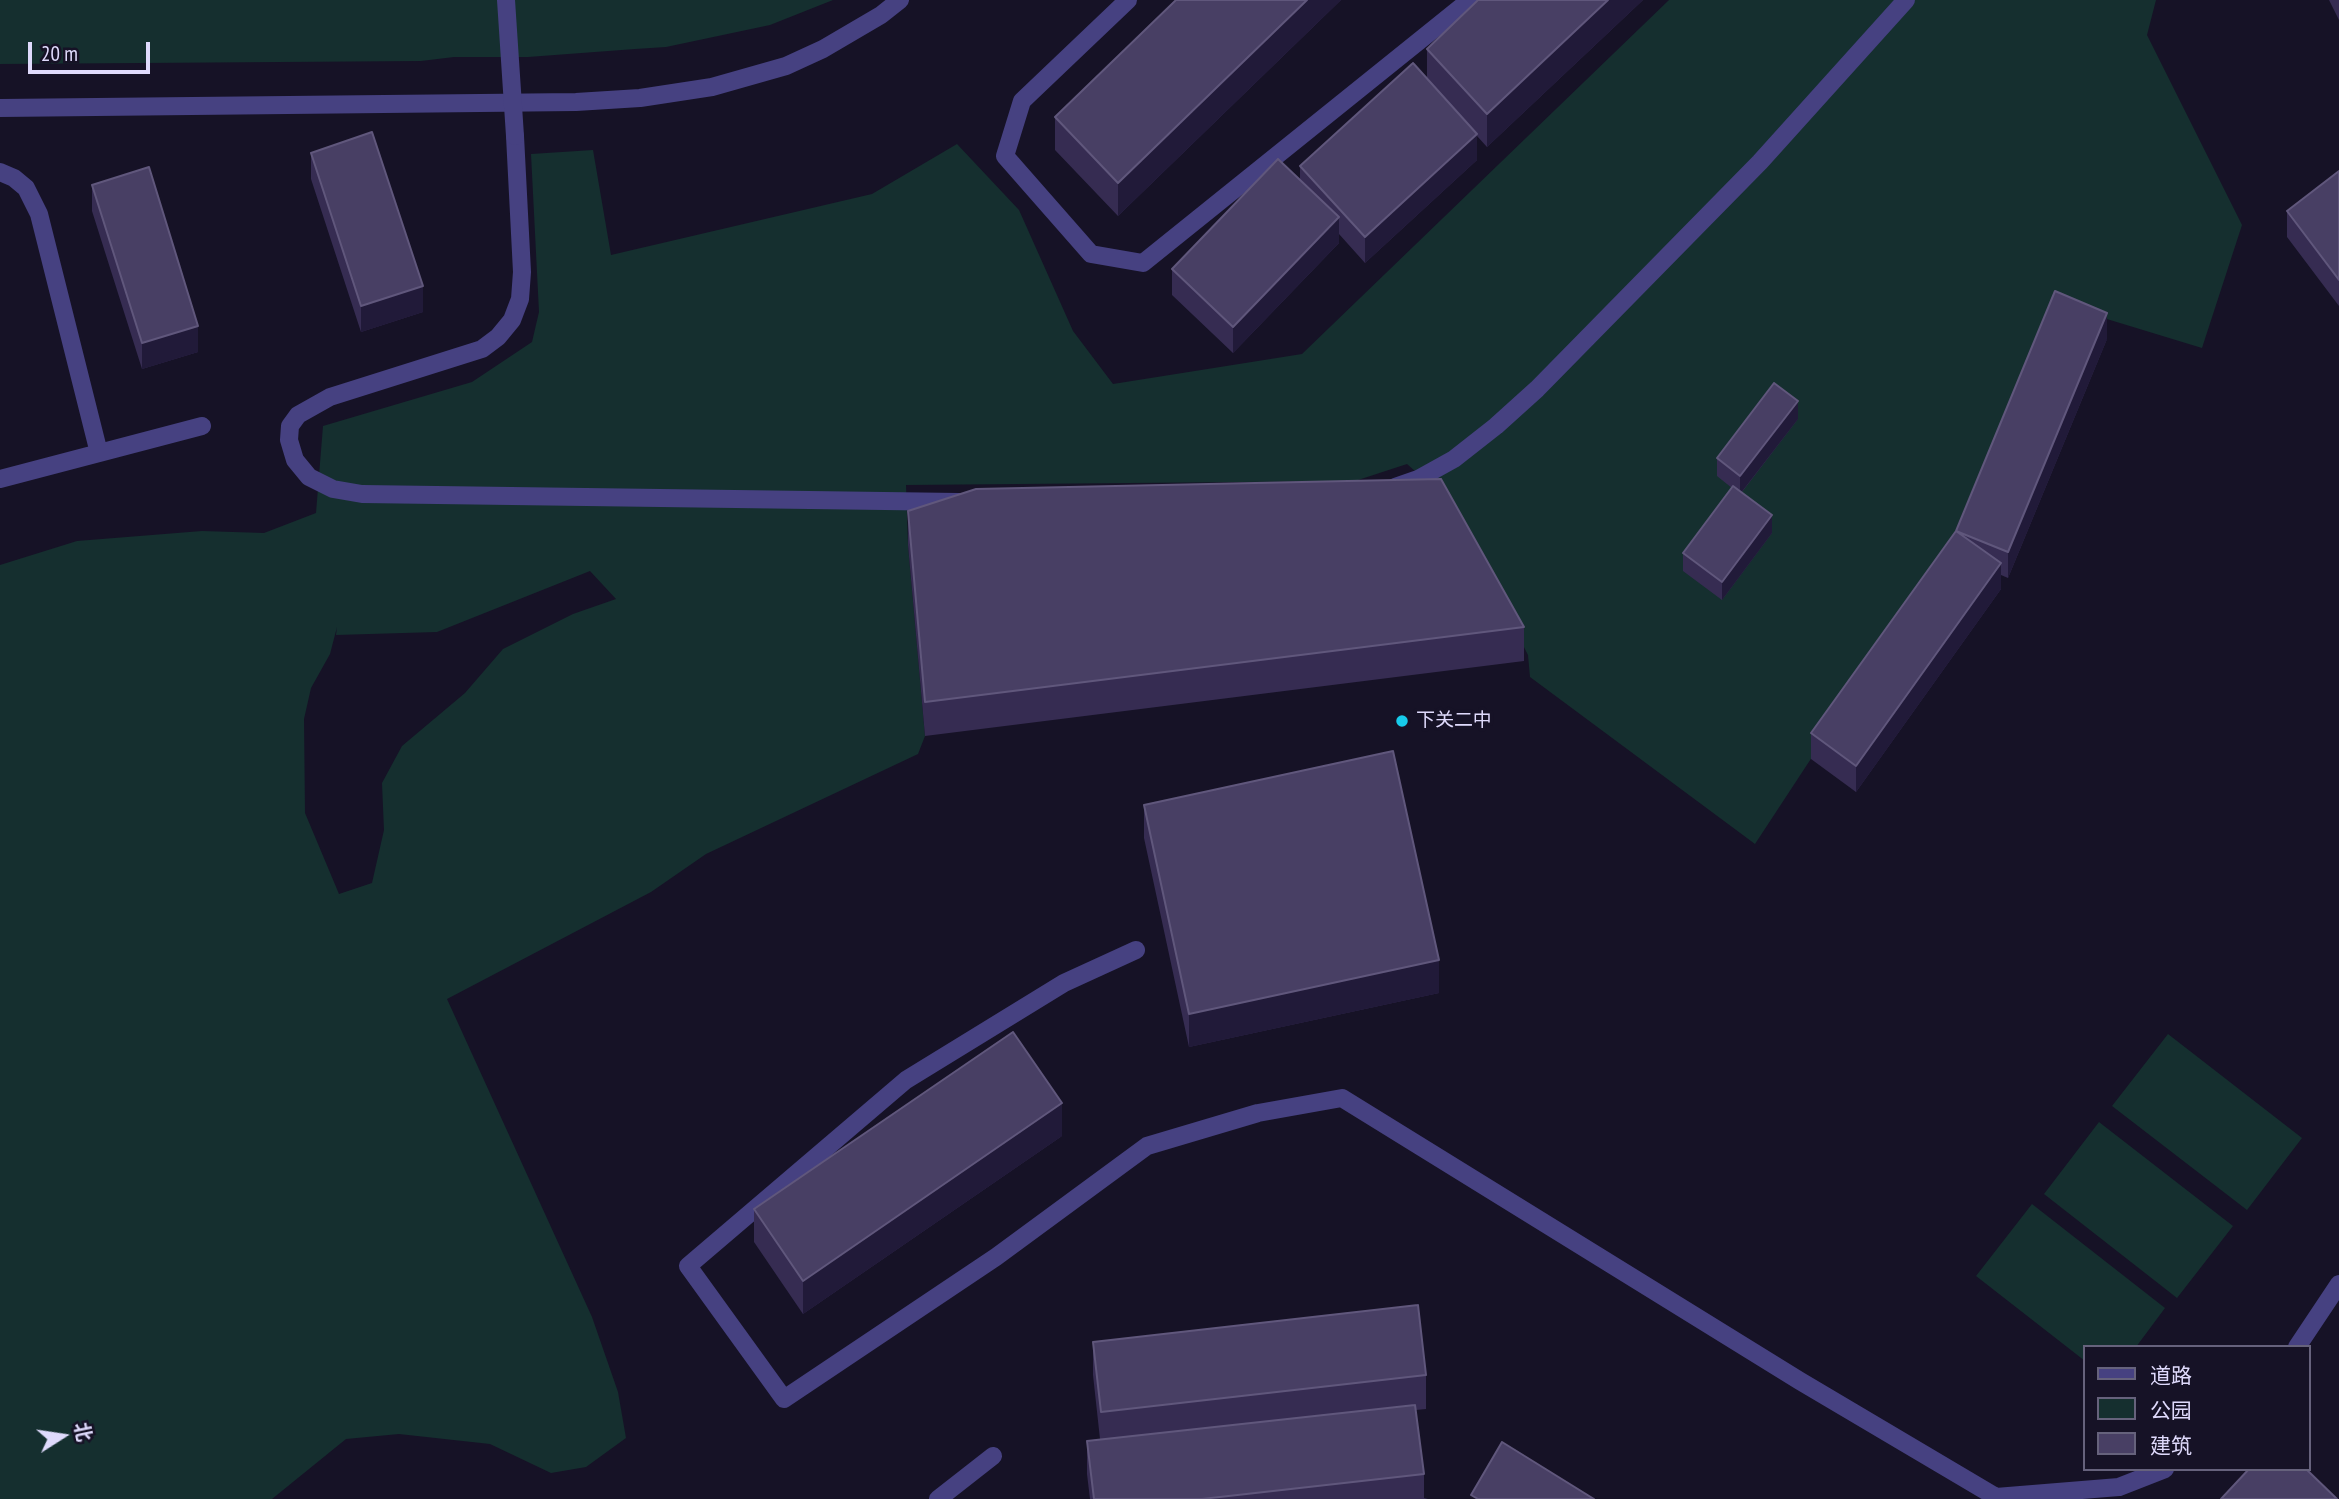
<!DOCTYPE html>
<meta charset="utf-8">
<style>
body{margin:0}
#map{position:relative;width:2339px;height:1499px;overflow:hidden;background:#161226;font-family:"PT Sans Narrow","Noto Sans SC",sans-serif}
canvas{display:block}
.legend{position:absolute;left:2083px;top:1345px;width:228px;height:126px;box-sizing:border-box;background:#161226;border:2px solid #66627c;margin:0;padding:9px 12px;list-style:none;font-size:21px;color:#dfdafc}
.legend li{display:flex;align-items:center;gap:14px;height:35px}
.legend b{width:35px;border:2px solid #66627c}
.north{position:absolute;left:28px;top:1401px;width:70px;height:70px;-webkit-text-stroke:5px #161226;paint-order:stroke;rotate:78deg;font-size:19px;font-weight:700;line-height:28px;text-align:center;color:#dfdafc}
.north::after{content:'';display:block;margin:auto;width:24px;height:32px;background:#dfdafc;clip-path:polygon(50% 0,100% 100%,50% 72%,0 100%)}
.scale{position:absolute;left:28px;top:42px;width:122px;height:32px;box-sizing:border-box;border:4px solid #dfdafc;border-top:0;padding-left:9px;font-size:21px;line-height:24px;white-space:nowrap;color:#dfdafc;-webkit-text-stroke:5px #161226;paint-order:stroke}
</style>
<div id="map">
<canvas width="2339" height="1499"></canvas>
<ul class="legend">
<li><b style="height:9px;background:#464181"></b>道路</li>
<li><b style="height:19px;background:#152f2f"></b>公园</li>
<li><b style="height:19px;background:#483f64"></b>建筑</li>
</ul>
<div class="north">北</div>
<div class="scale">20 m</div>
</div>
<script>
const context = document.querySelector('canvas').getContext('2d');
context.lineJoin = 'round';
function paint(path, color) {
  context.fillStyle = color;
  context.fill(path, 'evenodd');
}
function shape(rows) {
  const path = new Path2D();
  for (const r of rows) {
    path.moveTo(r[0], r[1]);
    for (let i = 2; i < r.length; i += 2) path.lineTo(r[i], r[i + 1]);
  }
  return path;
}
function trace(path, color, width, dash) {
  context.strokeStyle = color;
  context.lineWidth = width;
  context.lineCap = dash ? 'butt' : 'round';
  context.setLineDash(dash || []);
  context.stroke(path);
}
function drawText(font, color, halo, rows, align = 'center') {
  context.font = font + ' "PT Sans Narrow","Noto Sans SC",sans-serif';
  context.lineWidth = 7;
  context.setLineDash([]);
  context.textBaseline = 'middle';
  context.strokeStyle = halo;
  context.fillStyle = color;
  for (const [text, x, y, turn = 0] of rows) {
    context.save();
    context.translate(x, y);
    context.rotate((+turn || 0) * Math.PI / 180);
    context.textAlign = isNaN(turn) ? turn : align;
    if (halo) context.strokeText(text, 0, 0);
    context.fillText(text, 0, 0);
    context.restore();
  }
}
paint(shape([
 [0,0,833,0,770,25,666,47,635,49,528,57,454,57,421,61,0,64],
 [1669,0,2156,0,2147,35,2242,225,2202,348,2051,302,1946,553,1755,844,1530,677,1528,655,1449,501,1407,464,1355,481,906,485,908,545,925,736,918,754,706,854,651,892,447,999,592,1317,618,1392,626,1438,586,1467,551,1473,490,1444,399,1434,346,1439,272,1499,0,1499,0,565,77,541,202,531,264,533,316,513,323,426,472,382,532,342,539,312,531,154,593,150,611,255,872,194,957,144,1019,210,1073,331,1113,384,1302,354],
 [590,571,616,599,573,614,503,649,465,693,402,746,382,783,384,830,372,883,339,894,305,813,304,719,311,688,330,654,337,627,336,635,437,632],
 [2168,1034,2302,1138,2247,1210,2112,1106],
 [2099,1122,2233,1226,2177,1298,2044,1194],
 [2032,1204,2165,1308,2136,1347,2085,1347,2085,1361,1976,1276]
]), '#152f2f');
trace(shape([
 [1128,0,1022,101,1005,156,1091,254,1143,263,1470,0],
 [0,172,14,178,26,188,39,214,99,453],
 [0,479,202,426],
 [1136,950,1064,983,906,1080,688,1266,784,1399,996,1257,1147,1146,1258,1113,1342,1098,1800,1381,1996,1497,2119,1487,2165,1469],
 [2297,1347,2339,1284],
 [938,1499,993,1456]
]), '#464181', 18);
trace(shape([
 [0,108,576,102,640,98,712,87,786,66,823,49,881,15,900,0],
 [515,136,522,272,520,299,512,320,498,337,482,349,330,397,298,415,290,426,289,440,295,460,309,477,333,489,362,494,959,502],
 [1395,487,1418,479,1454,459,1496,426,1537,389,1760,162,1906,0]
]), '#464181', 18);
trace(shape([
 [506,0,515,136]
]), '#464181', 18);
paint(shape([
 [1176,0,1341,0,1118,216,1055,150,1055,117],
 [1478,0,1643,0,1487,147,1477,136,1477,160,1365,263,1339,234,1339,243,1233,353,1172,295,1172,269,1300,180,1300,166,1427,78,1427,49],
 [2329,0,2339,0,2339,20],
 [311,153,423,312,361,332,311,179],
 [2339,171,2339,306,2287,237,2287,211],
 [92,185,198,352,142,369,92,211],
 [2107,339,2008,578,2001,575,2001,589,1856,792,1811,759,1811,733,1956,531],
 [1798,419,1742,492,1772,533,1722,600,1683,571,1683,553,1732,488,1717,476,1717,458],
 [908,511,1524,627,1524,661,925,736,908,545],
 [1144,805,1439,993,1189,1047,1144,838],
 [1062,1136,803,1314,754,1242,754,1209],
 [1093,1342,1426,1375,1426,1409,1416,1410,1424,1474,1424,1498,1428,1499,1090,1499,1087,1474,1087,1441,1100,1439,1093,1375]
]), '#362c52');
paint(shape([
 [1307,0,1341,0,1118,216,1118,183],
 [1608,0,1643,0,1487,147,1487,114],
 [1477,134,1477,160,1365,263,1365,237],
 [1339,217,1339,243,1233,353,1233,327],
 [423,286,423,312,361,332,361,306],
 [2107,313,2107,339,2008,578,2008,552],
 [198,326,198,352,142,369,142,343],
 [1798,401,1798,419,1740,494,1740,476],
 [1772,515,1772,533,1722,600,1722,582],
 [2001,563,2001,589,1856,792,1856,766],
 [1439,960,1439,993,1189,1047,1189,1014],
 [1062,1103,1062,1136,803,1314,803,1281]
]), '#211a39');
const building = shape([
 [1176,0,1307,0,1118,183,1055,117,1176,0],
 [1478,0,1608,0,1487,114,1427,49,1478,0],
 [1413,63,1477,134,1365,237,1300,166,1413,63],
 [372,132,423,286,361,306,311,153,372,132],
 [1278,159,1339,217,1233,327,1172,269,1278,159],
 [149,167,198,326,142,343,92,185,149,167],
 [2339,171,2339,280,2287,211,2339,171],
 [2055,291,2107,313,2008,552,1956,531,2055,291],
 [1774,383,1798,401,1740,476,1717,458,1774,383],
 [1441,479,1524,627,925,702,908,511,976,489,1441,479],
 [1733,486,1772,515,1722,582,1683,553,1733,486],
 [1956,531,2001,563,1856,766,1811,733,1956,531],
 [1393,751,1439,960,1189,1014,1144,805,1393,751],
 [1013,1032,1062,1103,803,1281,754,1209,1013,1032],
 [1418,1305,1426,1375,1101,1412,1093,1342,1418,1305],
 [1415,1405,1424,1474,1202,1499,1094,1499,1087,1441,1415,1405],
 [1502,1442,1594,1499,1478,1499,1471,1495,1502,1442],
 [2249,1469,2306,1469,2337,1499,2221,1499,2249,1469]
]);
paint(building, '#483f64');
trace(building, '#60577c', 2);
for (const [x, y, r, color] of [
 [1402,721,7,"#17cbeb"]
]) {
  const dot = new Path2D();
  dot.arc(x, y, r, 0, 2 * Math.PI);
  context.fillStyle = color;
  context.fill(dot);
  trace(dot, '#161226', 2.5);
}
drawText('19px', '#dfdafc', '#161226', [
 ["下关二中",1416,721]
], 'left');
</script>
